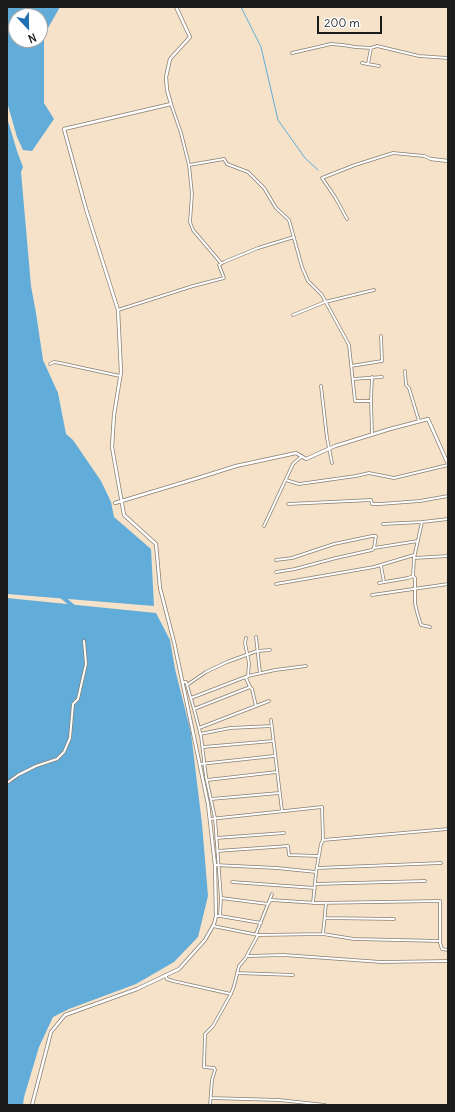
<!DOCTYPE html>
<style>
body{margin:0}
#map{position:relative;width:455px;height:1112px;overflow:hidden;background:#f5e2c8;font-family:Delius,sans-serif}
canvas{display:block}
.frame{position:absolute;inset:0;border:8px solid #1c1c1c;pointer-events:none}
.north{position:absolute;left:8px;top:8px;width:40px;height:40px;box-sizing:border-box;background:#fff;border:1px solid #a4a4a4;border-radius:50%;rotate:158deg;font-size:11px;font-weight:700;line-height:16px;text-align:center;color:#1c1c1c}
.north::after{content:'';display:block;margin:auto;width:14px;height:18px;background:#1f6fb2;clip-path:polygon(50% 0,100% 100%,50% 72%,0 100%)}
.scale{position:absolute;left:317px;top:16px;width:65px;height:18px;box-sizing:border-box;border:2px solid #1c1c1c;border-top:0;padding-left:5px;font-size:12px;line-height:14px;white-space:nowrap;color:#1c1c1c;-webkit-text-stroke:3px #fff;paint-order:stroke}
</style>
<div id="map">
<canvas width="455" height="1112"></canvas>
<div class="frame"></div>
<div class="north">N</div>
<div class="scale">200 m</div>
</div>
<script>
const context = document.querySelector('canvas').getContext('2d');
context.lineJoin = 'round';
function paint(path, color) {
  context.fillStyle = color;
  context.fill(path, 'evenodd');
}
function shape(rows) {
  const path = new Path2D();
  for (const r of rows) {
    path.moveTo(r[0], r[1]);
    for (let i = 2; i < r.length; i += 2) path.lineTo(r[i], r[i + 1]);
  }
  return path;
}
function trace(path, color, width, dash) {
  context.strokeStyle = color;
  context.lineWidth = width;
  context.lineCap = dash ? 'butt' : 'round';
  context.setLineDash(dash || []);
  context.stroke(path);
}
paint(shape([
 [7,7,60,7,44,35,44,103,54,119,32,151,23,150,17,137,7,102],
 [16,16,40,16,40,40,16,40],
 [7,118,18,154,23,167,21,172,31,286,36,313,43,360,58,393,66,434,73,440,101,481,111,502,114,517,151,549,154,606,7,594],
 [7,598,156,613,170,640,175,669,191,733,202,824,208,896,198,937,174,962,136,984,69,1009,53,1017,39,1047,24,1097,23,1105,7,1105]
]), '#62acda');
trace(shape([
 [241,7,261,47,278,120,305,158,318,170]
]), '#62acda', 1);
trace(shape([
 [61,596,74,607]
]), '#62acda', 4);
const minor = shape([
 [292,53,331,44,343,45,355,47,371,48,377,46,419,56,448,58],
 [362,63,379,66],
 [368,64,371,48],
 [171,104,181,133,189,165,224,159,227,164,248,172,264,188,276,208,289,220,302,267,308,281,322,295,349,345,355,401,371,401,372,434],
 [189,165,192,194,190,222,193,230,221,263],
 [347,219,335,197,322,178,355,165,393,153,424,156,431,159],
 [118,310,193,286,224,278,219,265,224,262,258,248,294,237],
 [293,315,325,302,374,290],
 [50,364,54,362,60,363,120,376],
 [351,366,382,361,381,336],
 [405,371,406,385,409,388,419,421],
 [353,379,382,377],
 [321,386,327,438,332,463],
 [371,401,372,377],
 [286,480,299,484,356,476,369,473,394,478,448,465],
 [288,504,371,500,372,504,380,504,420,501,448,496],
 [383,524,422,522],
 [264,526,293,464,302,456],
 [276,560,292,558,334,544,372,536,376,536,374,548],
 [381,566,384,582],
 [276,572,295,569,336,558,372,550,374,548,418,541],
 [379,583,408,578,413,576],
 [276,584,374,567,414,555,414,558,448,556],
 [372,595,448,584],
 [430,627,421,625,417,612,415,603,415,578,413,576,414,558,422,522,448,519],
 [256,637,260,673],
 [183,682,186,682,187,685,194,709,201,736,206,777,215,818,221,898,220,916,216,916],
 [187,685,206,672,227,662,257,651,270,650],
 [250,687,252,689,256,706],
 [191,698,248,676,275,670,306,666],
 [194,709,250,687,246,678,248,676,249,663,245,643,246,638],
 [271,720,282,811],
 [199,728,269,701],
 [200,734,230,728,272,726],
 [203,747,273,741],
 [200,764,274,756],
 [207,780,277,772],
 [7,783,18,775,36,766,57,759,64,752,70,738,73,704,78,699,86,664,84,641],
 [211,799,279,793],
 [210,819,322,807,323,840],
 [216,838,284,833],
 [217,851,288,846,289,855,319,856],
 [215,865,277,868,316,872,321,844,323,840,448,829],
 [317,868,441,863],
 [232,882,315,888],
 [315,884,425,881],
 [221,898,268,904,271,900,317,903,440,901,440,943,442,949,448,950],
 [313,903,316,873],
 [220,916,261,923],
 [325,918,394,919],
 [256,934,272,894],
 [323,934,326,903],
 [258,935,323,934,354,939,440,941],
 [248,956,284,955,381,962,448,961],
 [237,973,293,975],
 [165,975,167,979,173,981,231,994],
 [211,1098,279,1100,325,1105],
 [210,1105,212,1080,215,1070,214,1068,204,1067,205,1034,213,1026,231,994,234,986,239,966,245,959,258,935,213,926]
]);
const tertiary = shape([
 [431,159,448,161],
 [115,503,198,478,236,466,296,453,306,459,335,446,390,429,428,419,448,464],
 [32,1105,51,1032,65,1015,137,989,179,969,205,940,214,924,216,916,215,865,208,804,174,642,160,588,156,544,124,515,112,447,114,415,121,372,118,310,86,209,64,129,171,104,167,90,166,77,170,59,190,37,176,7]
]);
trace(minor, '#887f72', 3.5);
trace(tertiary, '#887f72', 4);
trace(minor, '#fff', 2);
trace(tertiary, '#fff', 2.5);
</script>
